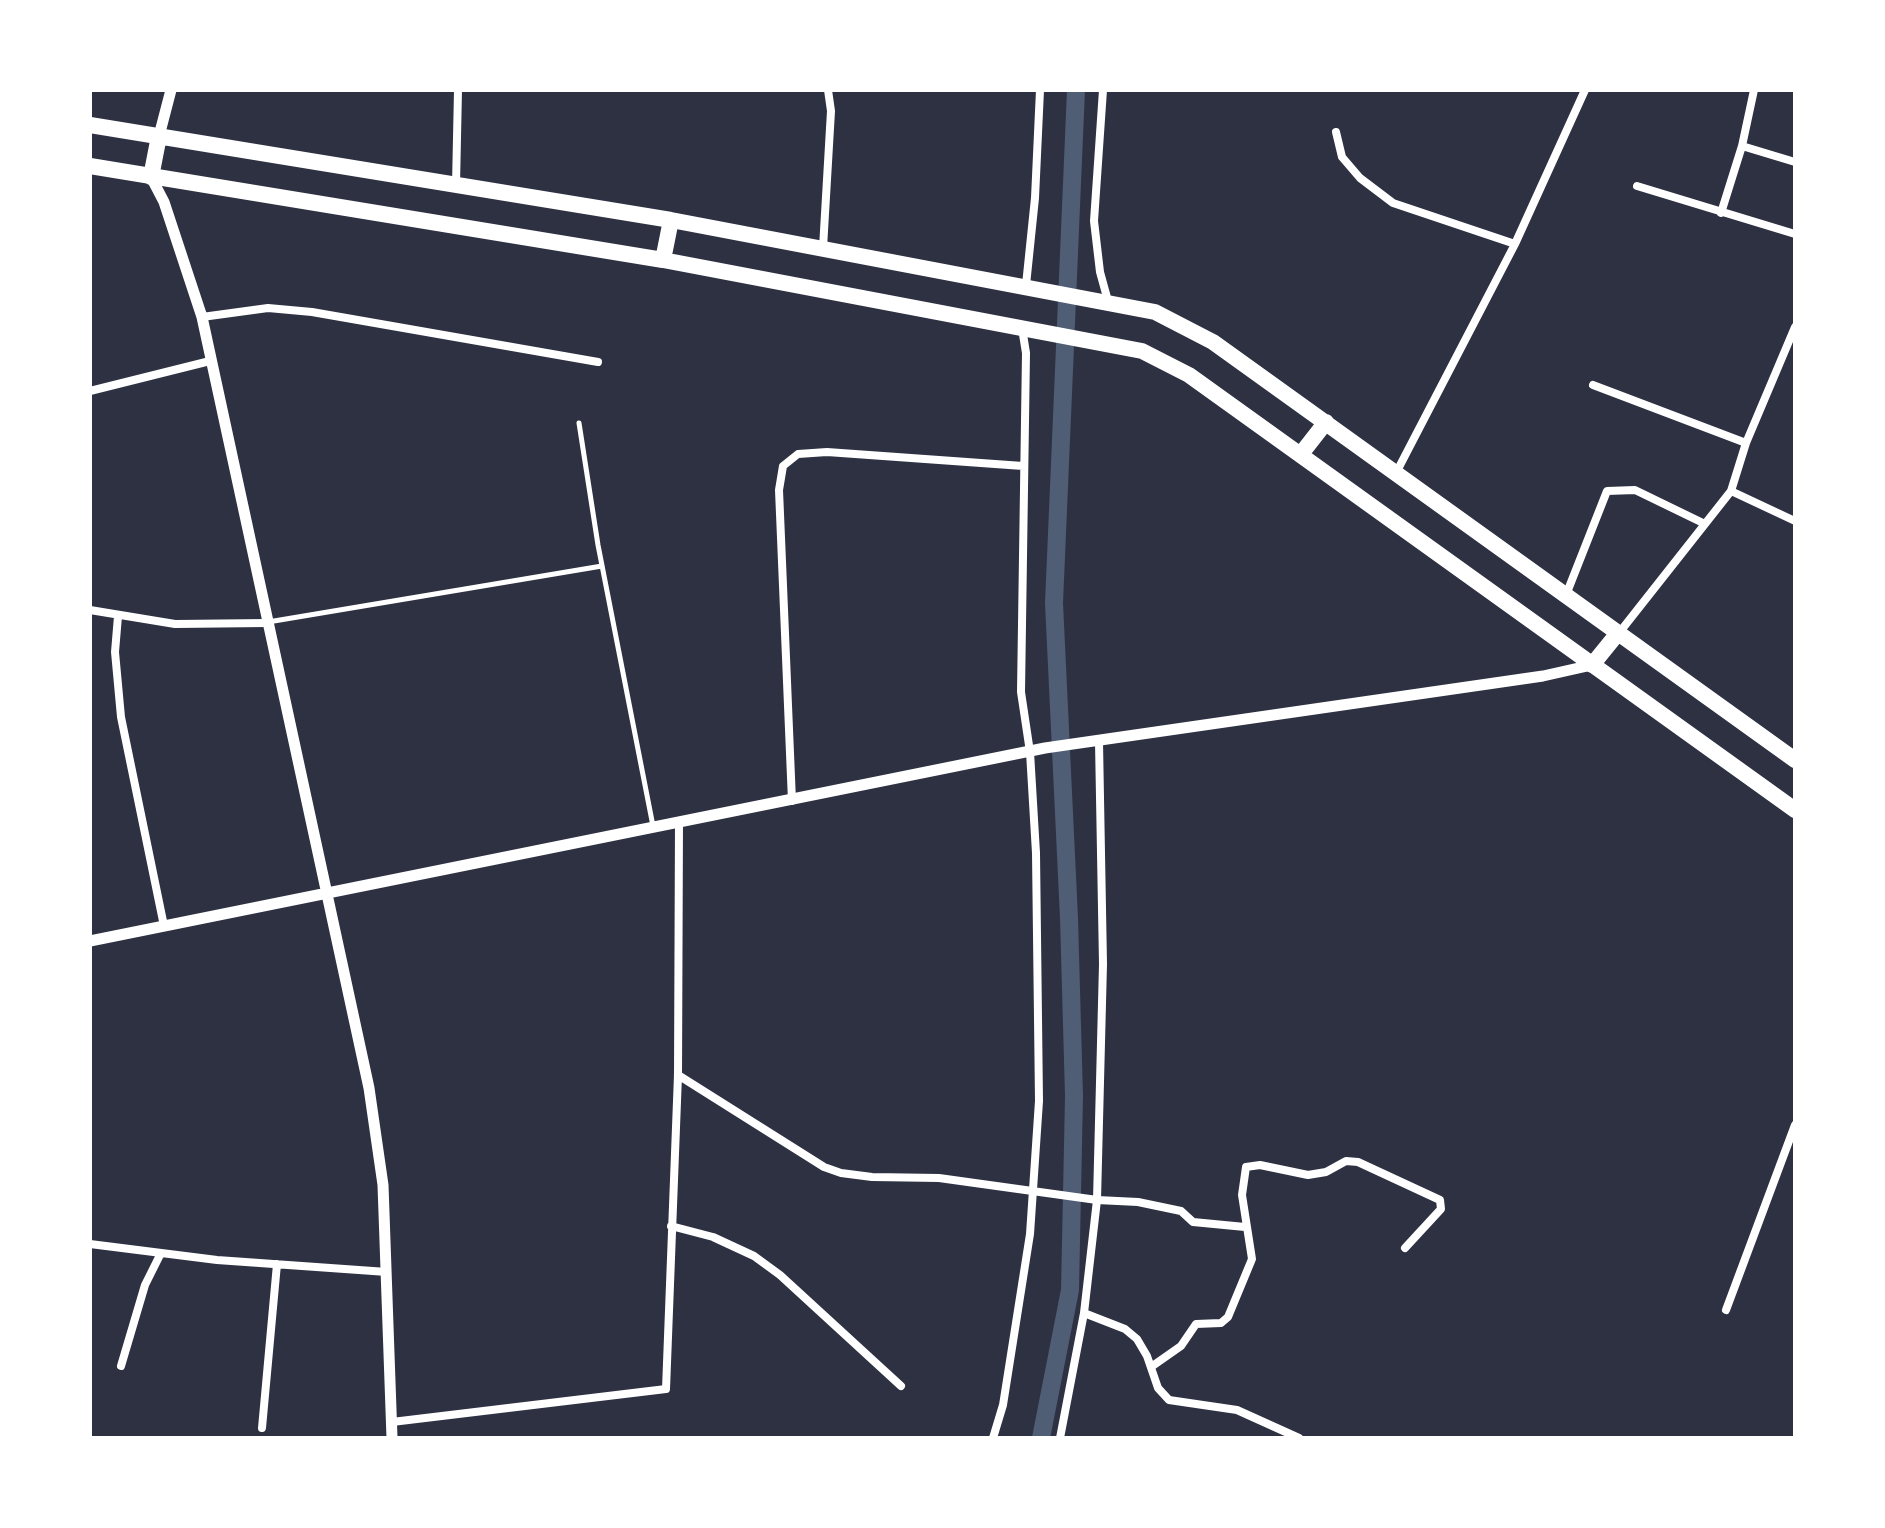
<!DOCTYPE html>
<style>
body{margin:0}
#map{position:relative;width:1885px;height:1528px;overflow:hidden;background:#2d3142;font-family:Rubik,sans-serif}
canvas{display:block}
.frame{position:absolute;inset:0;border:92px solid #fff;pointer-events:none}
</style>
<div id="map">
<canvas width="1885" height="1528"></canvas>
<div class="frame"></div>
</div>
<script>
const context = document.querySelector('canvas').getContext('2d');
context.lineJoin = 'round';
function shape(rows) {
  const path = new Path2D();
  for (const r of rows) {
    path.moveTo(r[0], r[1]);
    for (let i = 2; i < r.length; i += 2) path.lineTo(r[i], r[i + 1]);
  }
  return path;
}
function trace(path, color, width, dash) {
  context.strokeStyle = color;
  context.lineWidth = width;
  context.lineCap = dash ? 'butt' : 'round';
  context.setLineDash(dash || []);
  context.stroke(path);
}
trace(shape([
 [1041,1438,1070,1290,1074,1096,1069,918,1054,603,1076,90]
]), '#4f5d75', 18);
trace(shape([
 [579,423,598,545,653,826],
 [268,622,602,566]
]), '#fff', 5);
trace(shape([
 [1103,90,1094,221,1100,272,1108,301],
 [1336,132,1342,157,1360,178,1393,203,1515,244],
 [1742,146,1795,162],
 [456,185,458,90],
 [1637,186,1795,234],
 [1721,213,1742,146,1754,90],
 [823,248,831,111,828,90],
 [1026,285,1035,198,1040,90],
 [202,317,268,308,312,312,598,362],
 [1593,385,1746,443],
 [90,391,210,361],
 [1396,473,1515,244,1585,90],
 [1731,491,1795,521],
 [1566,595,1607,491,1635,490,1703,523],
 [90,610,175,624,267,623],
 [118,616,115,652,121,717,164,926],
 [1619,633,1731,491,1746,443,1795,327],
 [1099,742,1103,964,1097,1200,1138,1202,1181,1211,1193,1222,1245,1227],
 [792,801,779,490,783,466,798,454,827,452,1023,466],
 [678,1075,824,1167,841,1173,872,1177,939,1178,1097,1200,1084,1313,1060,1438],
 [671,1226,713,1237,754,1256,780,1275,901,1386],
 [90,1244,217,1260,387,1272],
 [1726,1310,1795,1125],
 [1084,1313,1125,1329,1137,1339,1147,1356,1158,1388,1169,1400,1237,1410,1299,1438],
 [121,1366,145,1285,160,1255],
 [1151,1367,1181,1346,1196,1324,1221,1323,1228,1317,1252,1259,1242,1195,1246,1167,1260,1165,1308,1175,1326,1172,1346,1161,1358,1162,1440,1200,1441,1209,1405,1248],
 [392,1422,666,1389,678,1075,679,822],
 [262,1428,277,1264],
 [993,1438,1003,1405,1030,1234,1039,1101,1036,853,1030,752,1021,692,1026,353,1022,328]
]), '#fff', 8);
trace(shape([
 [159,136,171,90],
 [151,177,164,202,202,317,369,1088,383,1185,392,1438],
 [90,941,1045,748,1543,676,1592,665]
]), '#fff', 11);
trace(shape([
 [90,125,671,220,1155,312,1213,342,1795,760],
 [90,166,663,260,1142,351,1189,375,1795,810],
 [151,177,159,136],
 [663,260,671,220],
 [1301,454,1326,422],
 [1592,665,1618,633]
]), '#fff', 16);
</script>
